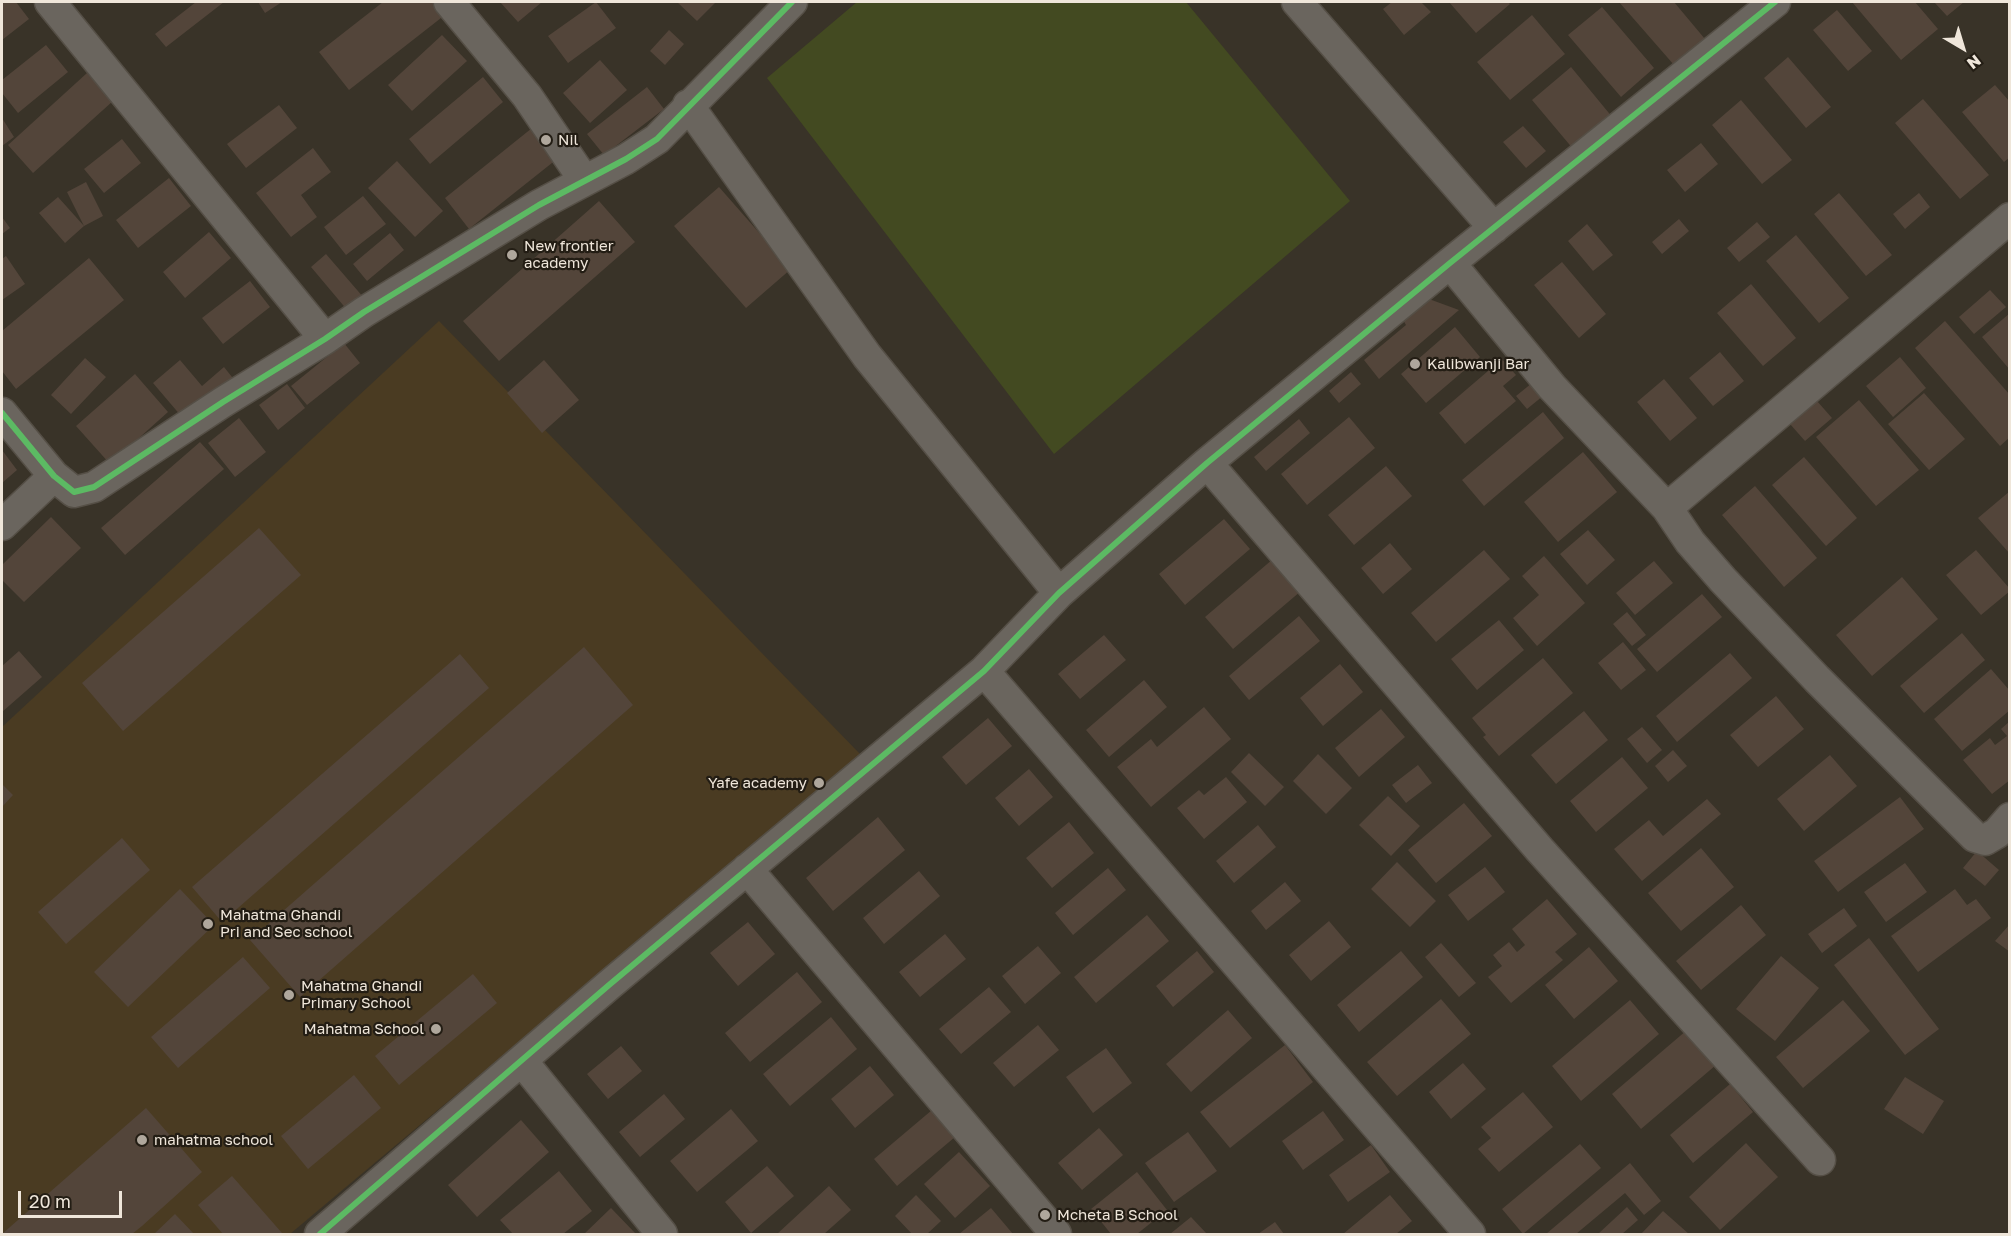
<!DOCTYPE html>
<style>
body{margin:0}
#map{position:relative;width:2011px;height:1236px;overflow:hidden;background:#393328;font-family:"Golos Text",sans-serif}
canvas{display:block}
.frame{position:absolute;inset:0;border:3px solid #efe6da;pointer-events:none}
.north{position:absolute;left:1933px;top:18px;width:60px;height:60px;-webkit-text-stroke:4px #231d14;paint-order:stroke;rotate:142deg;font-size:16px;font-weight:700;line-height:24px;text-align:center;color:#efe6da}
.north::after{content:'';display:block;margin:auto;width:21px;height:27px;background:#efe6da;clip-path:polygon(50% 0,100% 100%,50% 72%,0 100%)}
.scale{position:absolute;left:18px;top:1191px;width:104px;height:27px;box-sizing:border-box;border:3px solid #efe6da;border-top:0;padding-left:8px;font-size:18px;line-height:21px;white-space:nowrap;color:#efe6da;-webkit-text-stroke:4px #231d14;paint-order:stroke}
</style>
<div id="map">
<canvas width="2011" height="1236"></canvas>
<div class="frame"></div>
<div class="north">N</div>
<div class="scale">20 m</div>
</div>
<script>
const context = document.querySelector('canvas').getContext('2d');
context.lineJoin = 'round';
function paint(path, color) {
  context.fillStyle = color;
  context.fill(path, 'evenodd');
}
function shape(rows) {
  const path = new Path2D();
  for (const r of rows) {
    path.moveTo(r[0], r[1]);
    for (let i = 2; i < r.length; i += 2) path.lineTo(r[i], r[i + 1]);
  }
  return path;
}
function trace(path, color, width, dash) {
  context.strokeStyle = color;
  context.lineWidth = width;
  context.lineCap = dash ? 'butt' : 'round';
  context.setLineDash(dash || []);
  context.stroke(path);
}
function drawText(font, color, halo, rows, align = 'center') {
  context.font = font + ' "Golos Text",sans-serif';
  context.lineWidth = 4.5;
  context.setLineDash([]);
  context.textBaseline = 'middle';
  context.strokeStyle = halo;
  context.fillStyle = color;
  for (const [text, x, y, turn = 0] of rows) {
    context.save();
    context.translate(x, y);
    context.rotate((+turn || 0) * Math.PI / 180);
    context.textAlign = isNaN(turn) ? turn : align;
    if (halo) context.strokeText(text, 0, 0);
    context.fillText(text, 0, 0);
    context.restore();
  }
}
paint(shape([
 [439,321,861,755,290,1234,2,1234,2,727]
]), '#4a3b22');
paint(shape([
 [857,2,1186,2,1350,201,1054,454,767,78]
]), '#434a21');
paint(shape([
 [2,2,16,2,29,19,2,40],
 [196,2,224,2,166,47,155,34],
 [258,2,282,2,265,13],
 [383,2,442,2,450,11,349,90,319,52],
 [500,2,542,2,518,22],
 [596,2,616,28,568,63,548,36],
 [677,2,716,2,697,21],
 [1392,2,1421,2,1431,12,1404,35,1383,9],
 [1449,2,1508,2,1510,4,1476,33],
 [1619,2,1674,2,1705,39,1674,65],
 [1852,2,1915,2,1938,29,1901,60],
 [1934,2,1964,2,1947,16],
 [1602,7,1654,68,1621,97,1568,35],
 [1837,10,1872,51,1848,71,1813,30],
 [1532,15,1565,54,1510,100,1477,62],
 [669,30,684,44,665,65,650,51],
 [442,35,467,61,412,111,388,85],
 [46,45,68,72,18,113,2,93,2,80],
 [1788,57,1831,107,1806,128,1764,78],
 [600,60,627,90,590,123,563,93],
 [1571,67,1613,118,1574,150,1532,100],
 [87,73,113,101,33,173,8,145],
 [483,77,503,102,430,164,409,139],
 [1995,85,2010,102,2010,157,2004,162,1962,112],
 [647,87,664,109,604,155,587,134],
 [1923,99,1989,175,1960,199,1895,123],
 [1741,100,1792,160,1762,184,1712,125],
 [279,105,297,128,246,168,227,144],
 [2,118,14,137,2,146],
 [537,124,562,155,469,229,445,198],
 [1523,126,1546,151,1526,168,1503,142],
 [122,139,141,163,104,193,84,169],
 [1701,143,1718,164,1685,192,1667,170],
 [313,148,331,172,301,195,317,217,291,237,256,193],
 [397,161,443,211,415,237,368,188],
 [169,178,191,206,138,248,116,220],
 [86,182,103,216,84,226,67,192],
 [719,187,791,269,746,308,674,226],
 [1839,193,1892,255,1866,276,1814,214],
 [1919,193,1930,207,1905,229,1893,214],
 [363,196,386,224,346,255,324,227],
 [58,197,84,226,65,243,39,213],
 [599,201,635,242,499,361,463,321],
 [2,217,10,228,2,234],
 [1679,219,1689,231,1662,254,1652,242],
 [1757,222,1770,237,1739,262,1727,248],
 [1587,224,1613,255,1593,271,1568,241],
 [209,232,231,258,185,298,163,272],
 [390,233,404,250,367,281,353,264],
 [1796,235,1849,298,1819,323,1766,261],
 [326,254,364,298,348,311,311,267],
 [6,256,25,284,2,300,2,259],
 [89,258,124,300,16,389,2,371,2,331],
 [1562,262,1606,314,1579,338,1534,285],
 [250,281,270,307,223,344,202,318],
 [1751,284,1796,338,1763,366,1717,313],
 [1990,290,2006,307,1974,334,1959,317],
 [1429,299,1459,310,1379,379,1364,360,1406,325,1403,320],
 [2010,313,2010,370,1982,337],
 [1945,321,2010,395,2010,437,2000,446,1915,348],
 [1455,327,1480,357,1426,403,1401,374],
 [344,343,360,363,307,405,291,386],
 [1720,352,1744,381,1713,406,1689,378],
 [1900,357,1926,388,1893,417,1866,386],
 [85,358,106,377,71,414,51,395],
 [1502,359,1516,375,1503,386,1516,401,1465,444,1439,413],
 [180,360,202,386,224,367,236,382,187,423,153,383],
 [544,360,579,400,542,433,507,393],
 [1351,372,1361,384,1339,403,1329,391],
 [135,374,168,412,110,464,76,426],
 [1664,379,1697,418,1670,441,1637,402],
 [1532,383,1543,396,1527,409,1516,396],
 [287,384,305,408,278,430,259,405],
 [1924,393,1965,439,1929,470,1888,424],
 [1859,400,1919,470,1876,506,1816,437],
 [1817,401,1832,418,1805,441,1790,424],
 [1543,412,1564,438,1484,506,1462,480],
 [1349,417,1375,448,1307,505,1281,474],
 [239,418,266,452,235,477,208,443],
 [1299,419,1310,433,1266,471,1254,457],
 [200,442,224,469,125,555,101,528],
 [2,450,17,470,2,483],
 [1583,452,1617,492,1558,542,1524,502],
 [1804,457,1857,518,1826,546,1772,485],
 [1386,466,1412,496,1354,545,1328,515],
 [1755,486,1817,558,1784,587,1722,515],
 [2010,491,2010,554,1978,518],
 [51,517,81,548,24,602,2,580,2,565],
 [1224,519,1250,549,1185,605,1159,574],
 [259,528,301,575,123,731,82,683],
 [1588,530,1615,560,1587,585,1560,554],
 [1390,543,1412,569,1383,594,1361,568],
 [1484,550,1510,579,1436,642,1411,613],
 [1976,550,2010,589,2010,591,1981,615,1946,575],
 [1544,556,1585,603,1537,646,1513,618,1539,595,1522,576],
 [1273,559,1301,591,1233,649,1205,617],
 [1654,561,1673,583,1635,615,1616,593],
 [1902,577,1938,619,1872,676,1836,635],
 [1702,594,1722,617,1657,672,1637,649],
 [1627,612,1646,635,1632,646,1613,624],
 [1299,616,1320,641,1249,700,1229,676],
 [1499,620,1524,650,1477,690,1451,659],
 [1962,633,1985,660,1924,713,1900,686],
 [1104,635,1126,660,1080,699,1058,674],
 [1623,642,1646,670,1621,690,1598,663],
 [584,647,633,705,300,997,250,940],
 [19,651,42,677,2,712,2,666],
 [1730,653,1752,678,1677,742,1656,716],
 [460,654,489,688,222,922,192,887],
 [1543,658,1573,693,1499,756,1483,737,1486,735,1472,718],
 [1340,664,1363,692,1323,726,1300,698],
 [1991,669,2010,691,2010,710,1962,751,1934,719],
 [1144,680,1167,707,1109,757,1086,730],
 [1776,696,1804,729,1758,767,1730,735],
 [1204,707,1231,739,1151,807,1117,767,1151,739,1157,747],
 [1381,709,1405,737,1359,777,1335,748],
 [1584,711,1608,740,1556,784,1531,755],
 [988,718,1012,746,966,785,942,757],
 [2010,721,2010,780,1992,794,1963,760,1990,738,1995,745,2007,736,2001,729],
 [1642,727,1662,750,1647,763,1627,739],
 [1673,750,1687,766,1668,782,1655,766],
 [1249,753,1284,787,1265,806,1231,772],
 [1318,754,1352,788,1326,814,1293,781],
 [1830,755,1857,786,1804,831,1777,799],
 [1622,757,1648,788,1596,832,1570,801],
 [1418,765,1432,783,1406,803,1392,785],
 [1029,769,1053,797,1019,826,995,798],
 [1226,777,1247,802,1204,839,1177,808,1199,790,1204,795],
 [2,784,13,795,2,807],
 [1388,796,1420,826,1391,856,1359,825],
 [1900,797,1924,829,1838,892,1814,861],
 [1707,799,1721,814,1642,881,1614,849,1649,820,1663,836],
 [1464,803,1492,836,1436,883,1408,850],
 [878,817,905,850,833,911,806,878],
 [1069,822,1094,853,1052,888,1026,858],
 [1258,825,1276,847,1234,883,1216,861],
 [122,838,150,870,66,944,38,912],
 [1701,848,1734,887,1681,931,1648,893],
 [1977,851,1999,870,1985,886,1963,868],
 [1397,862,1436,901,1410,927,1371,889],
 [1905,863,1927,892,1886,922,1864,892],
 [1485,867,1505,892,1468,921,1448,895],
 [1108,868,1126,890,1073,935,1055,913],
 [919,871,940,896,884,944,863,918],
 [1285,882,1301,901,1266,930,1251,911],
 [180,889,214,925,128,1007,94,972],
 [1955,889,1967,905,1976,899,1991,918,1918,972,1891,936],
 [1547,899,1577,934,1555,952,1563,960,1511,1003,1488,977,1502,966,1493,955,1509,942,1517,952,1525,945,1512,929],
 [1741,905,1766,935,1701,990,1676,961],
 [1844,908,1857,926,1822,953,1808,934],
 [1147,915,1169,941,1096,1003,1074,977],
 [1329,921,1351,947,1311,981,1289,955],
 [748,922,775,954,738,986,710,953],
 [2010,924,2010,952,1995,941],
 [945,934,966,959,920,997,899,972],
 [1869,938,1939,1029,1905,1055,1834,965],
 [1441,943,1476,983,1459,997,1425,957],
 [1038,946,1061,973,1025,1004,1002,976],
 [1589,947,1618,981,1574,1019,1545,985],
 [1197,951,1214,972,1173,1007,1156,986],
 [1401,951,1423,977,1359,1032,1337,1005],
 [1781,956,1819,988,1775,1041,1736,1009],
 [243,957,270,988,178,1068,151,1037],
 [797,972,822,1002,750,1062,725,1033],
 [473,974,497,1003,399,1085,375,1056],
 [989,987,1011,1012,961,1054,939,1029],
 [1441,999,1471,1034,1397,1096,1367,1062],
 [1630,1000,1659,1034,1581,1101,1552,1066],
 [1843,1000,1870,1031,1803,1088,1776,1057],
 [1228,1010,1252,1038,1191,1092,1166,1064],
 [831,1017,857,1049,790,1106,763,1074],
 [1038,1025,1059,1050,1014,1087,993,1063],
 [1687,1030,1716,1065,1641,1129,1612,1094],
 [1285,1045,1313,1082,1230,1148,1200,1112],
 [621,1046,642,1071,608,1099,587,1074],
 [1106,1048,1132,1083,1093,1113,1066,1077],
 [1463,1063,1486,1089,1451,1119,1429,1092],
 [870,1066,894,1095,855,1128,831,1099],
 [354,1075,381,1108,308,1169,281,1136],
 [1905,1077,1944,1101,1923,1134,1884,1109],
 [1730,1084,1753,1112,1693,1163,1670,1135],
 [1523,1092,1553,1127,1499,1172,1478,1149,1491,1138,1481,1127],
 [664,1094,685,1119,640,1157,619,1132],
 [146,1108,202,1172,142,1226,132,1234,2,1234],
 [731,1109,758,1141,697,1192,670,1161],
 [932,1110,955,1137,897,1186,874,1159],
 [1323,1111,1344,1140,1303,1170,1282,1141],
 [521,1120,549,1152,477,1217,448,1185],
 [1099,1128,1123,1155,1082,1190,1058,1163],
 [1188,1132,1217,1171,1174,1202,1145,1163],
 [1746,1143,1778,1177,1720,1230,1689,1197],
 [1580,1144,1601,1168,1523,1234,1502,1209],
 [1371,1145,1390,1172,1348,1202,1329,1175],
 [959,1152,990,1186,955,1218,924,1184],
 [1630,1163,1661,1201,1644,1215,1625,1193,1576,1234,1546,1234],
 [767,1166,794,1196,751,1233,725,1202],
 [559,1171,592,1211,563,1234,513,1234,500,1220],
 [1137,1172,1167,1210,1137,1234,1111,1234,1091,1209],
 [232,1176,282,1233,280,1234,223,1234,198,1205],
 [829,1186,851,1210,824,1234,777,1234],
 [916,1195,941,1221,927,1234,912,1234,895,1216],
 [1390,1195,1412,1221,1396,1234,1343,1234],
 [1627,1207,1638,1220,1622,1234,1598,1234],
 [611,1208,636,1234,584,1234],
 [991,1208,1013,1234,959,1234],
 [1663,1211,1689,1234,1641,1234],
 [175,1214,194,1234,154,1234],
 [1191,1217,1207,1234,1170,1234],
 [1275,1222,1284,1234,1258,1234]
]), '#53453a');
const minor = shape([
 [50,2,325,339],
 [449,2,527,96,584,180],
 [1297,2,1494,228],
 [688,105,867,356,1059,593],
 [1450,263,1552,387,1667,508,1690,542,1723,580,1817,679,1975,837,1985,840,1997,833,2010,818],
 [2,413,54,476,74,492,94,487,223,402,325,339,364,312,539,205,626,159,657,139,792,2],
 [1207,463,1540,850,1820,1160],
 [1667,508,2010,218],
 [2,525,54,476],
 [984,671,1470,1234],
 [747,869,1056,1234],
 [522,1061,662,1234],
 [320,1234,609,985,984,671,1059,593,1207,463,1450,263,1775,2]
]);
trace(minor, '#554f46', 33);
trace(minor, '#6a655e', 30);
trace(shape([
 [2,413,54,476,74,492,94,487,223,402,325,339,364,312,539,205,626,159,657,139,792,2],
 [320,1234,609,985,984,671,1059,593,1207,463,1450,263,1775,2]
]), '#5cba63', 6);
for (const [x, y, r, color] of [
 [546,140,6,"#afa79c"],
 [512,255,6,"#afa79c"],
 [1415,364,6,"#afa79c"],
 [819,783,6,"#afa79c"],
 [208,924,6,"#afa79c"],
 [289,995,6,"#afa79c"],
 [436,1029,6,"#afa79c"],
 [142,1140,6,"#afa79c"],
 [1045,1215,6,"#afa79c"]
]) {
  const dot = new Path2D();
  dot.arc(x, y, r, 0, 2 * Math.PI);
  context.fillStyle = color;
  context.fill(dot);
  trace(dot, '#231d14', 2);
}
drawText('15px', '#efe6da', '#231d14', [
 ["Nil",558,140],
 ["New frontier",524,246],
 ["academy",524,263],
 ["Kalibwanji Bar",1427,364],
 ["Yafe academy",807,783,"right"],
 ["Mahatma Ghandi",220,915],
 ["Pri and Sec school",220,932],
 ["Mahatma Ghandi",301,986],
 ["Primary School",301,1003],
 ["Mahatma School",424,1029,"right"],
 ["mahatma school",154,1140],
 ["Mcheta B School",1057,1215]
], 'left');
</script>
